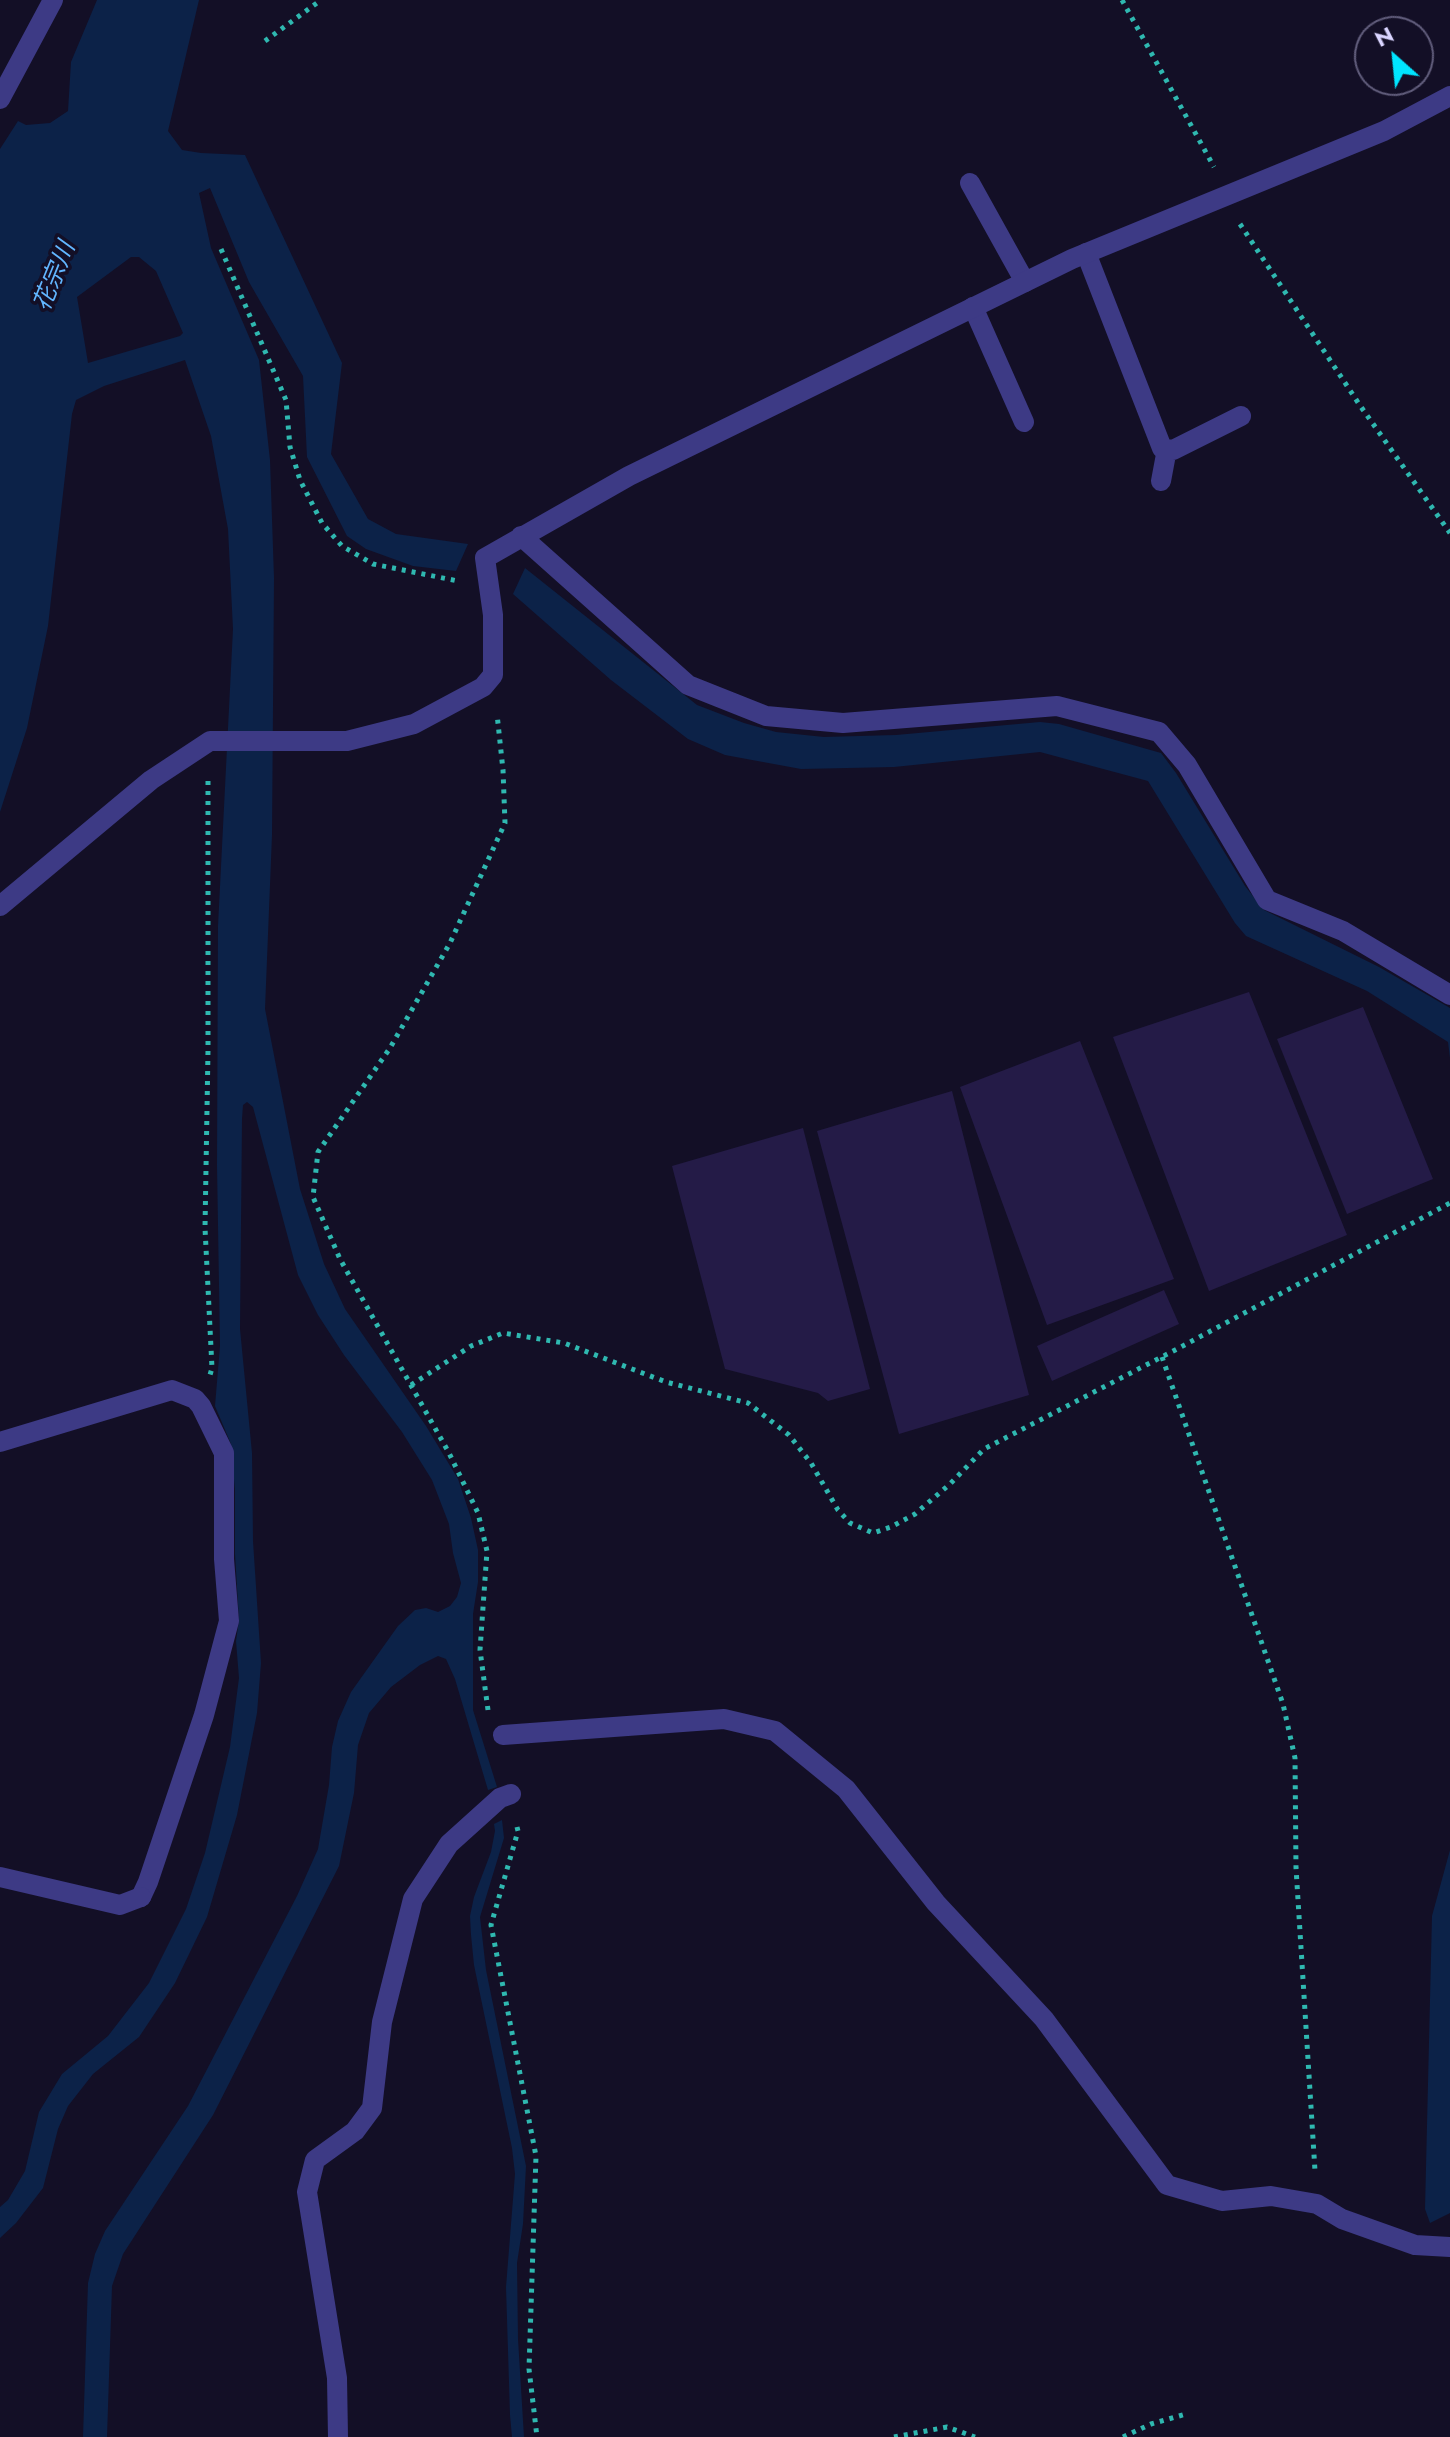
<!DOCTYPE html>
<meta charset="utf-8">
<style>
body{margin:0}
#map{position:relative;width:1450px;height:2437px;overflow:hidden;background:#130f26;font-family:Jost,sans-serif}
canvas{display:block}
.north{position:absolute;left:1354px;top:16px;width:80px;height:80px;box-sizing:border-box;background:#130f26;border:2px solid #625e7d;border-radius:50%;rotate:333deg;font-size:22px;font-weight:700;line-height:32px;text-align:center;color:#d9d4ff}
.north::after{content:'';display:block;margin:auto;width:28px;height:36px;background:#00e5ff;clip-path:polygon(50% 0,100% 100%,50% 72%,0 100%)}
</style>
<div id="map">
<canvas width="1450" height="2437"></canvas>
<div class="north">N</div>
</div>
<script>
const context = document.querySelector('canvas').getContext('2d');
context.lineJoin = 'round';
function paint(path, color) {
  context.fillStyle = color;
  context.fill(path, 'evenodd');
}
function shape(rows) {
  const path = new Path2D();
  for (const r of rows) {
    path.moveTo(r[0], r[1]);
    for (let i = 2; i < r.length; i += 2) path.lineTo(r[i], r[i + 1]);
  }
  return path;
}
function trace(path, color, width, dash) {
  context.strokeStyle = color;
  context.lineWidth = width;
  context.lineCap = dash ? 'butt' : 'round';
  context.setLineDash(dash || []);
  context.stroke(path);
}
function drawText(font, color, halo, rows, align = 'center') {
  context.font = font + ' Jost,"Noto Sans JP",sans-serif';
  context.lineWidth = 7;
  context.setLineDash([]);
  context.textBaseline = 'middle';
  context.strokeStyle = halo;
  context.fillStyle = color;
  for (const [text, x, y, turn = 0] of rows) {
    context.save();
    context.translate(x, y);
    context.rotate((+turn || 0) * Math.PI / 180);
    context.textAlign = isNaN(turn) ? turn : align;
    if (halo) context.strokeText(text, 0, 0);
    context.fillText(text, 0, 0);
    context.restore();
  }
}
paint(shape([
 [97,0,199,0,168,131,182,150,201,153,245,155,342,363,331,454,368,519,396,534,468,544,456,571,413,566,366,549,347,536,307,457,303,376,249,282,210,188,199,193,211,248,259,360,270,460,274,578,272,835,265,1009,300,1189,324,1264,345,1309,426,1426,458,1479,471,1518,478,1550,478,1582,473,1614,473,1710,497,1787,488,1790,455,1679,446,1659,438,1656,420,1665,391,1687,369,1713,358,1745,354,1793,339,1866,213,2115,123,2254,112,2286,107,2437,83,2437,88,2283,95,2254,105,2231,188,2106,297,1896,318,1849,329,1785,332,1747,338,1721,351,1692,398,1626,415,1610,426,1608,438,1612,450,1606,457,1597,461,1583,453,1553,449,1524,432,1480,402,1432,344,1355,318,1315,298,1275,253,1107,247,1102,243,1105,242,1119,240,1329,252,1453,253,1541,261,1663,257,1713,237,1815,207,1917,175,1983,139,2037,93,2074,68,2106,58,2129,43,2188,16,2223,0,2238,0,2207,8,2200,25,2171,39,2112,62,2074,108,2036,149,1983,186,1909,205,1853,230,1747,239,1678,236,1641,239,1620,235,1554,235,1491,231,1444,215,1406,220,1346,217,1165,218,926,233,629,228,529,211,436,185,360,104,386,76,400,72,414,48,626,27,728,0,812,0,149,18,121,26,125,50,123,68,111,71,62],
 [131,257,139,257,156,271,183,333,180,336,88,363,77,297],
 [525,568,697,705,744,723,776,732,824,737,896,735,1040,722,1059,724,1161,753,1176,773,1245,886,1264,910,1379,967,1450,1008,1450,1058,1448,1042,1367,991,1246,936,1235,923,1148,781,1040,752,894,767,801,769,725,755,688,739,611,680,513,594],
 [502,1820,504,1838,480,1917,486,1970,526,2166,523,2224,517,2263,518,2339,524,2437,512,2437,510,2415,506,2287,515,2174,512,2148,474,1965,471,1935,470,1916,474,1897,491,1852,495,1831,494,1824],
 [1450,1850,1450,2213,1430,2223,1425,2209,1432,1916]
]), '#0c2248');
paint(shape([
 [1249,992,1347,1235,1209,1291,1113,1037],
 [1363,1007,1433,1179,1347,1214,1277,1039],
 [1080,1041,1174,1279,1047,1325,960,1087],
 [952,1091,1029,1395,899,1434,817,1131],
 [803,1128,870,1389,828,1401,818,1393,725,1369,672,1166],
 [1164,1290,1179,1324,1052,1381,1037,1346]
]), '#241b47');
trace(shape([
 [1122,0,1214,167],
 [265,41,321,0],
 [1240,224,1359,404,1450,533],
 [221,249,286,400,290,447,300,480,322,523,342,546,373,564,458,581],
 [208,781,208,1050,205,1228,212,1368,210,1375],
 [1162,1357,1283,1704,1295,1758,1296,1868,1315,2171],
 [411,1385,471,1346,503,1333,564,1343,666,1382,748,1403,789,1435,811,1463,838,1510,850,1523,873,1533,891,1527,915,1514,950,1484,984,1449,1177,1349,1450,1203],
 [488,1710,480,1650,487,1551,478,1513,449,1453,340,1259,313,1197,318,1152,390,1048,450,943,505,823,503,770,497,714],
 [517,1827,518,1831,491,1925,536,2156,529,2369,537,2437],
 [894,2437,947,2427,975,2437],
 [1123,2437,1151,2424,1186,2414]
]), '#2fb8b0', 5, [4, 6]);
trace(shape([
 [970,183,1025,282],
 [1086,253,1162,448,1173,450,1241,416],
 [973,307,1024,422],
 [1161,481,1167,449],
 [0,1442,172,1390,195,1399,201,1406,224,1453,224,1559,229,1621,204,1715,148,1882,141,1897]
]), '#3d3a85', 20);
trace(shape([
 [0,99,53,0],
 [521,536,688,685,766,716,843,723,1057,706,1159,732,1187,765,1267,900,1343,931,1450,995],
 [0,906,151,780,210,741,347,741,414,724,483,687,493,675,493,615,485,558,629,476,1072,259,1384,131,1450,96],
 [503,1735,724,1719,775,1731,846,1789,936,1903,1044,2019,1167,2185,1222,2201,1271,2196,1317,2204,1342,2219,1415,2245,1450,2247],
 [0,1877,120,1905,141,1897],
 [338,2437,337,2378,307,2192,315,2160,355,2131,372,2108,382,2022,413,1899,449,1844,500,1798,511,1794]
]), '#3d3a85', 20);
drawText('italic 24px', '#62b6ff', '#130f26', [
 ["花宗川",56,277,-68]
]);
</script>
